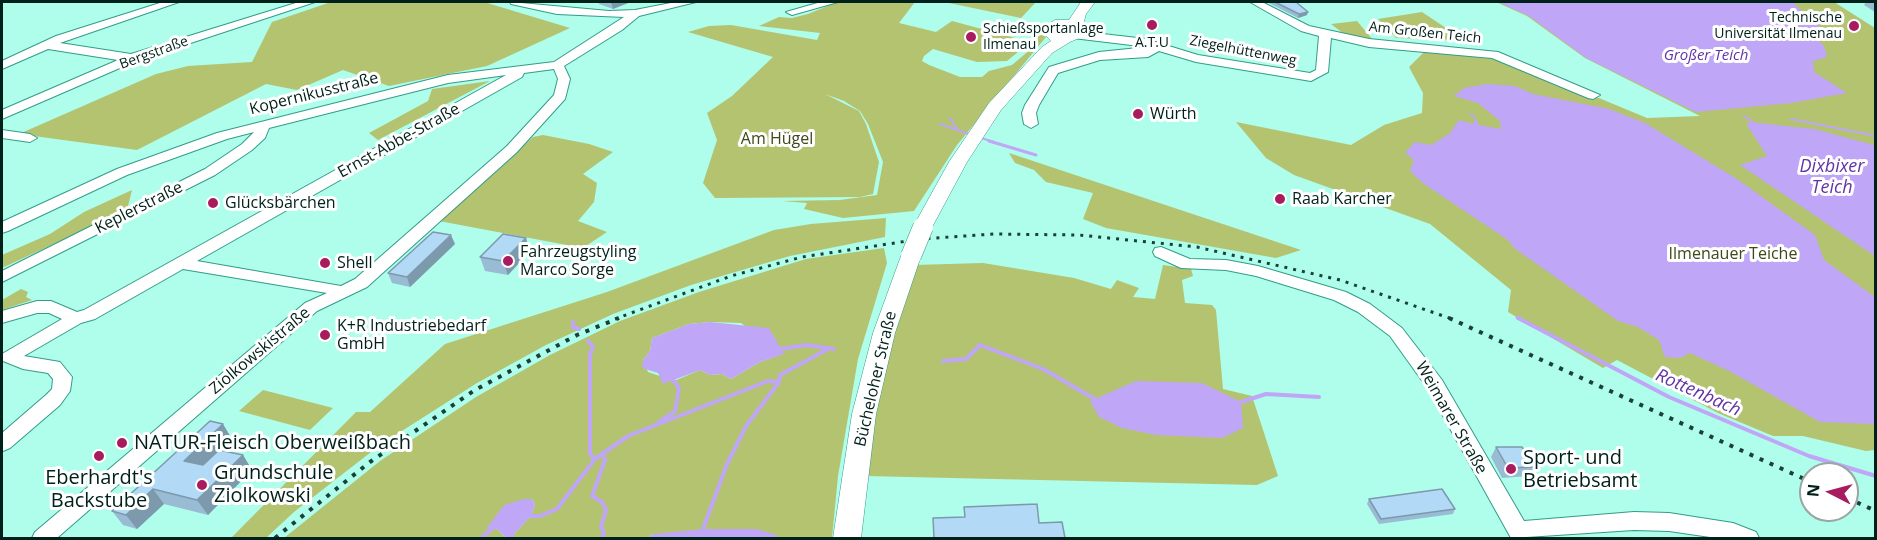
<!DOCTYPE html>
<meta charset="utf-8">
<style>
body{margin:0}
#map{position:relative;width:1877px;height:540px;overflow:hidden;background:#affdeb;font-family:"Open Sans",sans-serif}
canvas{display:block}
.frame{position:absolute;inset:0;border:3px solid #00201a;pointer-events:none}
.north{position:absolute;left:1799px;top:462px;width:60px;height:60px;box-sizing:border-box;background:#fff;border:2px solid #99a6a3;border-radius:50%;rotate:276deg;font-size:16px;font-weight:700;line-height:24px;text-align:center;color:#00201a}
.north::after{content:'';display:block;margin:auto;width:21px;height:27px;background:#a81c5f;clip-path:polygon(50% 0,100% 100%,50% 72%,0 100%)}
</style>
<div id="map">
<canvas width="1877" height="540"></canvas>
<div class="frame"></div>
<div class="north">N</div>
</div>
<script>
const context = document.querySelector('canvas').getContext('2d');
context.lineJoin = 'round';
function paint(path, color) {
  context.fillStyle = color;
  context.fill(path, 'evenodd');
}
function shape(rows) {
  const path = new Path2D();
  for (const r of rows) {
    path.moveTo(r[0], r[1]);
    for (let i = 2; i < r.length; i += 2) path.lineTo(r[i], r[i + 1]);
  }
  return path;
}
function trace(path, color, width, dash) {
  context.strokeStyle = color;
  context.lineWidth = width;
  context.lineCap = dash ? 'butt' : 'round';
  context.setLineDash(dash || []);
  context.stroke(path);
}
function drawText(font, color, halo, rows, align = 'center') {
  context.font = font + ' "Open Sans",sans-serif';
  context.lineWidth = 6;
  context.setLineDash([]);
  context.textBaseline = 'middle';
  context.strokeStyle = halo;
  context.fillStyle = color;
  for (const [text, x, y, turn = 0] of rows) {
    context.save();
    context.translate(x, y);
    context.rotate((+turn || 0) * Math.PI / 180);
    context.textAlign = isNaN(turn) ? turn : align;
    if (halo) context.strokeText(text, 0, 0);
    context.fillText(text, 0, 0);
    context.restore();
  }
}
paint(shape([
 [331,2,484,2,570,28,487,66,389,86,343,70,297,90,266,84,137,150,19,134,156,74,188,66,252,62,272,22],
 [837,2,915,2,899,23,936,32,952,21,1030,42,1007,61,977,62,933,49,924,56,922,61,929,65,960,77,982,77,989,71,1012,65,1038,43,1034,29,1041,31,1046,37,957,145,914,211,843,218,804,209,807,203,782,201,840,200,877,195,883,162,868,124,860,111,844,101,825,94,859,111,866,124,879,162,873,194,860,197,715,198,703,183,717,140,707,113,732,96,773,57,688,32,709,26,731,25,817,40,820,33,759,26,779,17,792,18,808,14],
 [944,2,1036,2,1021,18],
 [1496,2,1834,2,1875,28,1875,450,1866,451,1803,436,1773,436,1718,413,1617,360,1603,368,1508,312,1511,290,1430,224,1294,175,1266,158,1236,122,1351,145,1384,125,1422,113,1423,93,1409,67,1424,52,1505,59,1647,118,1700,116,1585,58,1527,16],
 [1422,12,1464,40,1396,38,1378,19],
 [1357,21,1373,40,1348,37,1331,24],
 [490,81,378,140,369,133,428,101,432,89],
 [543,135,589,144,613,152,583,174,597,183,594,202,578,221,607,232,583,248,439,221,533,137],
 [1009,153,1301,250,1276,258,1106,228,1083,219,1093,193,1046,182,1034,170,1015,163],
 [132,190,127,210,2,268,2,255,50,234,84,212],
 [886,218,885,237,790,256,691,285,613,314,546,345,477,383,380,445,294,512,266,538,231,538,356,412,370,412,445,344,607,292,774,230,811,224],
 [884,248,887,263,858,359,838,476,832,538,777,538,776,535,653,534,647,538,514,538,514,534,531,516,535,505,532,499,497,529,506,538,284,538,380,461,476,397,550,355,620,321,699,292,806,259],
 [710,322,741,323,783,354,760,362,731,379,722,374,710,375,700,370,674,381,648,372,643,360,650,351,652,338,689,324],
 [983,263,1074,278,1111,289,1117,280,1139,288,1133,297,1155,299,1163,265,1191,269,1193,276,1182,280,1185,303,1212,305,1216,310,1223,389,1252,396,1278,476,1257,485,865,476,886,359,914,265],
 [21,289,28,292,26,297,32,300,2,310,2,300],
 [263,390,333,408,310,430,239,411]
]), '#b3c370');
paint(shape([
 [1498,2,1792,2,1832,37,1818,40,1824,46,1827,57,1813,61,1814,72,1847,93,1791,103,1696,112,1586,58,1529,16],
 [1487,84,1515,86,1533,94,1609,109,1645,123,1737,179,1815,235,1824,260,1875,297,1875,424,1820,422,1731,372,1690,353,1680,358,1665,357,1659,340,1638,327,1618,321,1514,248,1508,240,1424,184,1410,171,1414,160,1405,153,1415,142,1431,145,1449,134,1459,120,1473,124,1475,119,1467,113,1474,115,1479,125,1501,129,1500,121,1478,103,1454,96,1464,88],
 [1749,122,1814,129,1874,145,1875,256,1740,165,1767,156,1747,125],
 [710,322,769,328,784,354,760,362,731,379,722,374,710,375,700,370,663,384,658,373,642,368,643,360,650,351,652,338,689,324],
 [1136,381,1202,383,1241,402,1243,428,1222,438,1156,435,1122,428,1099,417,1090,401],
 [524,499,532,499,535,505,531,516,514,534,514,538,506,538,497,529,486,529,504,505],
 [703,529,756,529,777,535,777,538,647,538,653,534]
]), '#c0a6f7');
trace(shape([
 [1744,116,1753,122],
 [950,118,957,129],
 [1791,119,1876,136],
 [940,124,972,135],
 [981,138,994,142]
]), '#c0a6f7', 2);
trace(shape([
 [989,141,1036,155],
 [1517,317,1521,319]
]), '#c0a6f7', 3);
trace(shape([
 [1518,318,1669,397,1809,456,1876,476],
 [573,322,573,327,579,329],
 [588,341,593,347,590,354,590,454,595,459],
 [781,349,806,345,834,349],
 [943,361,966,359,980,345,1043,369,1095,399],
 [1241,402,1266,394,1319,397],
 [659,422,675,411,679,388,674,381],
 [531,516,540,516,557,509,595,459,628,436,768,381,779,382],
 [703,529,727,464,746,426,779,382,780,375,828,349],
 [481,538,492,529],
 [602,538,604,533,601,527,606,510,602,502,592,496,605,460,603,454]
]), '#c0a6f7', 4);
const minor = shape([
 [163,2,179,2,60,43,131,54,299,2,315,2,136,61,2,119,2,110,118,60,48,49,2,69,2,61,56,36,163,2],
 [510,2,609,11,635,10,676,2,696,2,639,16,622,30,564,66,570,79,565,99,517,152,367,287,317,311,57,538,32,538,35,532,305,303,327,293,183,269,95,319,81,323,24,356,60,362,72,377,70,391,60,405,10,448,3,451,2,433,46,395,52,389,53,379,48,373,23,369,3,361,2,354,62,319,49,313,37,313,2,323,2,311,37,301,51,301,77,312,84,310,506,75,448,83,269,128,265,138,252,150,215,175,2,282,2,271,205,169,242,144,254,132,227,139,127,175,8,231,2,233,2,222,117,169,217,133,448,75,554,62,624,17,557,14,511,4,510,2],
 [554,69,558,79,554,95,507,146,355,279,341,286,197,261,522,77,524,73,554,69],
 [821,2,838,2,792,15,786,12,821,2],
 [1250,2,1262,2,1309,26,1369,39,1498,52,1600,95,1593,99,1588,98,1492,58,1369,47,1331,38,1328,72,1311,81,1196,62,1159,51,1148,57,1100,60,1058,73,1039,105,1036,113,1038,124,1031,128,1024,124,1022,113,1025,105,1049,67,1099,52,1148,47,1073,38,1073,32,1077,31,1146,39,1198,55,1310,73,1316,70,1319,36,1301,31,1250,2],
 [2,130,30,134,37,138,30,142,2,138,2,130],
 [1161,247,1190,259,1226,260,1258,266,1346,292,1370,304,1402,328,1442,380,1524,521,1634,512,1669,513,1733,523,1756,532,1759,538,1717,538,1669,531,1634,530,1511,538,1428,389,1390,336,1358,312,1334,300,1256,276,1226,270,1181,268,1155,256,1153,252,1155,248,1161,247]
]);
const major = shape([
 [1081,2,1095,2,1086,14,1083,25,1086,33,1084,36,1070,42,1052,53,1001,110,967,162,930,231,916,231,913,227,949,162,989,103,1042,47,1051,41,1041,30,1043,27,1055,20,1069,20,1081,2],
 [1059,29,1070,29,1071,31,1059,32,1059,29],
 [911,250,918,251,921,256,895,333,876,414,861,538,833,538,852,414,873,333,901,256,904,251,911,250]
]);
trace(minor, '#319d89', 2);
trace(major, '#319d89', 1);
paint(minor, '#fff');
paint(major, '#fff');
trace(shape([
 [615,319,731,276,802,257,921,239,994,234,1079,235,1197,247,1340,280,1452,319]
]), '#1a4039', 3, [3, 6]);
trace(shape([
 [1449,318,1811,482],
 [1847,498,1876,511],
 [275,538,370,462,475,390,577,335,619,318]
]), '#1a4039', 4, [4, 7]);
const majorBridge = shape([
 [911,256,923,227]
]);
trace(majorBridge, '#319d89', 21, []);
trace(majorBridge, '#fff', 20);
paint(shape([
 [598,2,628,2,628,3,613,9,599,4],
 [1267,2,1290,2,1307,15,1298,18],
 [1866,2,1875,2,1875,12,1864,5],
 [455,244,410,287,392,283,388,273],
 [530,251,508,275,485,271,480,257],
 [232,439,220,450,243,455,252,470,208,515,164,504,137,529,123,525,112,511],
 [1496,447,1534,467,1529,476,1502,478,1491,457],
 [1369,499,1455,509,1453,514,1379,524,1367,504]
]), '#99bbd4');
paint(shape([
 [611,2,628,2,628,3,613,9],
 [1308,12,1307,15,1298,18,1299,14],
 [451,235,455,244,410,287,407,277],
 [526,238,530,251,508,275,503,261],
 [223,424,232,439,194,475,184,461],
 [243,455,252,470,208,515,197,500],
 [153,489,164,504,137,529,126,515]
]), '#7d99ac');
const building = shape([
 [1275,2,1296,2,1308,12,1299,14,1275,2],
 [433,232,451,235,407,277,388,273,433,232],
 [503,234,526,238,503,261,480,257,503,234],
 [210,421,223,424,184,461,203,465,219,450,243,455,197,500,153,489,126,515,112,511,210,421],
 [1496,447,1522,447,1534,467,1508,468,1496,447],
 [1442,489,1455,509,1381,519,1369,499,1442,489],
 [1037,504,1039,523,1062,522,1065,538,934,538,933,518,965,517,964,507,1037,504]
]);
paint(building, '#b2daf6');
trace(building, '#7d99ac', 1.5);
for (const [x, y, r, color] of [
 [1152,25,6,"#a81c5f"],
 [1854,26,6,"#a81c5f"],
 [971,37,6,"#a81c5f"],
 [1138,114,6,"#a81c5f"],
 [1280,199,6,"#a81c5f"],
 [213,203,6,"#a81c5f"],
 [508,261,6,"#a81c5f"],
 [325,263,6,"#a81c5f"],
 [325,335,6,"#a81c5f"],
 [122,443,6,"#a81c5f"],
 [99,456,6,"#a81c5f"],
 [1511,469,6,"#a81c5f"],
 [202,485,6,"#a81c5f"]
]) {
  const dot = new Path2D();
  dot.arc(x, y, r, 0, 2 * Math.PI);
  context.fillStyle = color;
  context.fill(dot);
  trace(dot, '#fff', 2);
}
drawText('14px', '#00201a', '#fff', [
 ["Technische",1842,18],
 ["Universität Ilmenau",1842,34],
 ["Schießsportanlage",983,29,"left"],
 ["Ilmenau",983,45,"left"],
 ["A.T.U",1152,43,"center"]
], 'right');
drawText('14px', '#00201a', '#fff', [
 ["Am Großen Teich",1425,33,6],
 ["Ziegelhüttenweg",1243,51,11],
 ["Bergstraße",154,53,-20]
]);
drawText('italic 15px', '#6334a6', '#fff', [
 ["Großer Teich",1706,56]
]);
drawText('16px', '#00201a', '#fff', [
 ["Kopernikusstraße",314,94,-14],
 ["Ernst-Abbe-Straße",399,141,-29],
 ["Keplerstraße",139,208,-27],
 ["Ziolkowskistraße",260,351,-40],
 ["Bücheloher Straße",876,379,-77],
 ["Weimarer Straße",1451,418,60]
]);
drawText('16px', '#00201a', '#fff', [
 ["Würth",1150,114],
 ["Raab Karcher",1292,199],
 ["Glücksbärchen",225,203],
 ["Fahrzeugstyling",520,252],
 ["Marco Sorge",520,270],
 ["Shell",337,263],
 ["K+R Industriebedarf",337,326],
 ["GmbH",337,344]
], 'left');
drawText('16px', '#404819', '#fff', [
 ["Am Hügel",777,139],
 ["Ilmenauer Teiche",1733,254]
]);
drawText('italic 18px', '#6334a6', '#fff', [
 ["Dixbixer",1832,167],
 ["Teich",1832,188],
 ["Rottenbach",1698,393,24]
]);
drawText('20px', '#00201a', '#fff', [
 ["NATUR-Fleisch Oberweißbach",134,443],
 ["Sport- und",1523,458],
 ["Betriebsamt",1523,481],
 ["Grundschule",214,473],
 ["Ziolkowski",214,496],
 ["Eberhardt's",99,478,"center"],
 ["Backstube",99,501,"center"]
], 'left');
</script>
